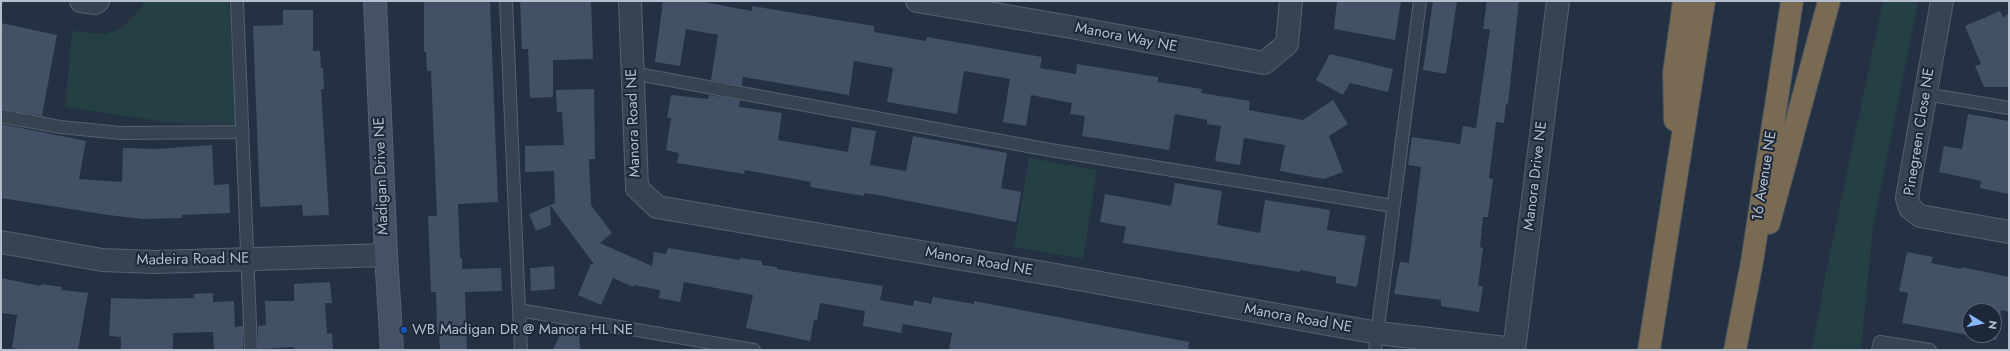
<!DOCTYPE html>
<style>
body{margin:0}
#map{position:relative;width:2010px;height:351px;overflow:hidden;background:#233143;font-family:Jost,sans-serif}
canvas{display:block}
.frame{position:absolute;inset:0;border:2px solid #b4becc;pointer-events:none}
.north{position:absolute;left:1962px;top:303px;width:40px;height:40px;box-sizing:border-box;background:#1c2837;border:1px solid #596473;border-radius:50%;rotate:100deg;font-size:11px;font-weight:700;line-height:16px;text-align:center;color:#b4becc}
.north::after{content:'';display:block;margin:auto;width:14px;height:18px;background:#87b6ff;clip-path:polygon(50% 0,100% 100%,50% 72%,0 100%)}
</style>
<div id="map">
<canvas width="2010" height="351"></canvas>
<div class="frame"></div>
<div class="north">N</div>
</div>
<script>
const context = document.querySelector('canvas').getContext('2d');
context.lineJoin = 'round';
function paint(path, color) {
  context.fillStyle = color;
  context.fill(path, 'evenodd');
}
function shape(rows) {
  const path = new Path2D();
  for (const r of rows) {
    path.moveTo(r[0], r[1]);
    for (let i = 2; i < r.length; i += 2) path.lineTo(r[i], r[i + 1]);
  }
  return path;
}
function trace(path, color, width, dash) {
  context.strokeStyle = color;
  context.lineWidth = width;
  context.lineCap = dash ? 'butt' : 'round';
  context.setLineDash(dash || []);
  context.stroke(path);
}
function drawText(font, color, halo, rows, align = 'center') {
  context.font = font + ' Jost,sans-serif';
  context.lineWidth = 4;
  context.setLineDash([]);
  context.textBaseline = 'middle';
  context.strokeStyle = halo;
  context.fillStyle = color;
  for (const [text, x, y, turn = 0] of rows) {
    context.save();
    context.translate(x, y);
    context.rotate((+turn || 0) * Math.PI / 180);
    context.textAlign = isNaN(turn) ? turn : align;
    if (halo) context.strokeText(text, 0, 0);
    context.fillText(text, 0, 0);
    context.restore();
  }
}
paint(shape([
 [143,1,229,1,236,124,173,123,65,107,72,31,104,34,121,29,142,7],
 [1883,1,1918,1,1873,226,1861,350,1812,350,1826,272],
 [1029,158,1097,170,1083,259,1014,247]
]), '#254044');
paint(shape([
 [424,1,490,1,498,202,458,204,460,258,462,258,462,269,501,268,502,291,465,292,467,350,440,350,439,334,437,334,436,292,431,292,428,216,437,216,431,71,427,71,426,52,424,52],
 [520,1,591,1,593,59,553,60,553,97,530,98,528,49,522,49],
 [663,1,698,1,752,11,752,6,874,26,874,32,926,41,927,37,1042,57,1040,68,1076,74,1077,64,1158,77,1158,82,1202,89,1201,93,1250,101,1249,110,1303,120,1333,100,1348,124,1329,136,1343,172,1324,179,1280,171,1285,145,1244,138,1240,165,1215,161,1221,126,1207,124,1207,120,1175,114,1169,150,1082,136,1085,116,1070,114,1072,103,1031,95,1026,126,1003,122,1010,79,964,71,957,114,887,102,893,68,854,61,849,95,743,77,742,86,711,80,718,35,686,29,680,66,655,62],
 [1337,1,1401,1,1395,40,1334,29],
 [1433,1,1457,1,1446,74,1423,70],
 [1487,1,1519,1,1508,104,1506,104,1504,123,1496,122,1489,178,1493,179,1488,217,1483,217,1480,247,1483,248,1478,286,1483,286,1479,312,1441,306,1441,300,1394,294,1400,262,1409,263,1421,167,1408,165,1412,137,1460,144,1463,126,1476,128,1490,29,1483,29],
 [283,10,313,10,313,51,320,51,321,68,323,68,324,89,321,89,329,215,303,216,302,205,260,207,253,26,283,25],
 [2000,11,2003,18,2009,13,2009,87,1984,87,1975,66,1981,64,1965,26],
 [1,23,57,35,42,116,1,109],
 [1330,54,1393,69,1388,92,1350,83,1343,95,1316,80],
 [594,89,595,159,589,159,591,205,612,233,600,243,652,266,654,252,666,254,668,248,740,260,740,258,762,261,762,265,777,267,777,269,883,286,880,300,913,306,914,300,931,304,933,297,974,304,974,301,1189,342,1188,350,949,350,952,333,903,324,901,333,863,326,865,311,820,303,817,321,814,320,810,341,746,328,753,295,684,282,680,302,659,298,660,290,634,285,633,287,613,278,601,305,578,295,591,264,594,264,550,205,555,203,554,171,525,172,525,146,564,145,562,112,557,112,556,90],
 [671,95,708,99,709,95,740,100,739,107,782,113,778,140,848,152,852,127,876,131,870,165,906,171,913,136,1007,153,1001,188,1021,192,1016,222,883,196,864,193,864,196,810,187,811,182,745,170,744,174,677,163,679,153,666,150,671,118,667,118],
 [1968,114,2009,121,2009,194,1980,188,1981,181,1939,172,1944,146,1962,149],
 [1,124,86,141,79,179,122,182,123,148,156,149,212,145,214,185,229,184,230,213,182,215,182,218,143,219,108,215,1,198],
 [1175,183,1222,191,1217,225,1260,233,1265,200,1330,210,1327,230,1366,236,1357,287,1336,283,1336,277,1301,270,1300,272,1123,243,1126,227,1100,222,1105,194,1171,206],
 [550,205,551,225,536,231,529,214],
 [1907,252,1933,257,1931,263,1962,269,1962,267,2009,277,2009,312,2001,310,1996,340,1902,323,1908,293,1899,291],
 [1970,311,1994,311,1994,335,1970,335],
 [554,266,555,289,531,291,530,268],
 [1,278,41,286,41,284,62,287,62,290,88,293,78,350,27,350,12,348,17,315,1,313],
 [330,282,332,303,325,303,327,334,332,333,333,350,294,350,294,347,258,349,258,326,266,325,265,301,294,301,294,284],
 [213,293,213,302,234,301,235,327,243,326,243,350,214,350,213,332,173,333,173,350,121,350,121,337,109,336,111,298,146,299,194,298,194,294],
 [579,329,580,350,553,350,562,330]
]), '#425165');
const lane = shape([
 [237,1,251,350],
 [506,1,519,310],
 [632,73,1050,150,1393,206],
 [1925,94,2009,108],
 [1,116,60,127,121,133,243,132],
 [521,350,519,310,754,350],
 [1375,350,1420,1],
 [1878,350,1880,342,1930,350]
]);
const street = shape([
 [81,1,95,3,98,1],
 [630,1,637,188,657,207,1056,275,1378,333,1514,349],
 [917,1,1071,27,1264,63,1287,44,1291,1],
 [1942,1,1907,198,1910,208,1920,216,2009,232],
 [1,242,102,260,155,262,386,255],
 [1514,350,1558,1]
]);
const secondary = shape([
 [375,1,386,255,392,350]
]);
const highway = shape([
 [1675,120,1674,73,1684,1],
 [1769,223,1829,1],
 [1649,350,1704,1],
 [1735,350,1752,262,1792,1]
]);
trace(lane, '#55616f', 14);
trace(street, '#55616f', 24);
trace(secondary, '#55616f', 24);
trace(highway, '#424e5c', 24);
trace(lane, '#384352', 12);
trace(street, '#384352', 22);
trace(secondary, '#455266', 22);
trace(highway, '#796a54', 22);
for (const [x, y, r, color] of [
 [404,330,4,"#1a4fb4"]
]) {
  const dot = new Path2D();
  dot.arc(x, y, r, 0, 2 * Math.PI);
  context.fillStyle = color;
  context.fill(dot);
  trace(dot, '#1c2837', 1.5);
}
drawText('15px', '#b4becc', '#1c2837', [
 ["Manora Way NE",1126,38,11],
 ["Manora Road NE",634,123,-92],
 ["Pinegreen Close NE",1920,132,-81],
 ["Madigan Drive NE",382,176,-92],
 ["Manora Drive NE",1536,176,-83],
 ["16 Avenue NE",1765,176,-81],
 ["Madeira Road NE",193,260,-1],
 ["Manora Road NE",979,262,10],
 ["Manora Road NE",1298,319,10]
]);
drawText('15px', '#b4becc', '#1c2837', [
 ["WB Madigan DR @ Manora HL NE",412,330]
], 'left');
</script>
